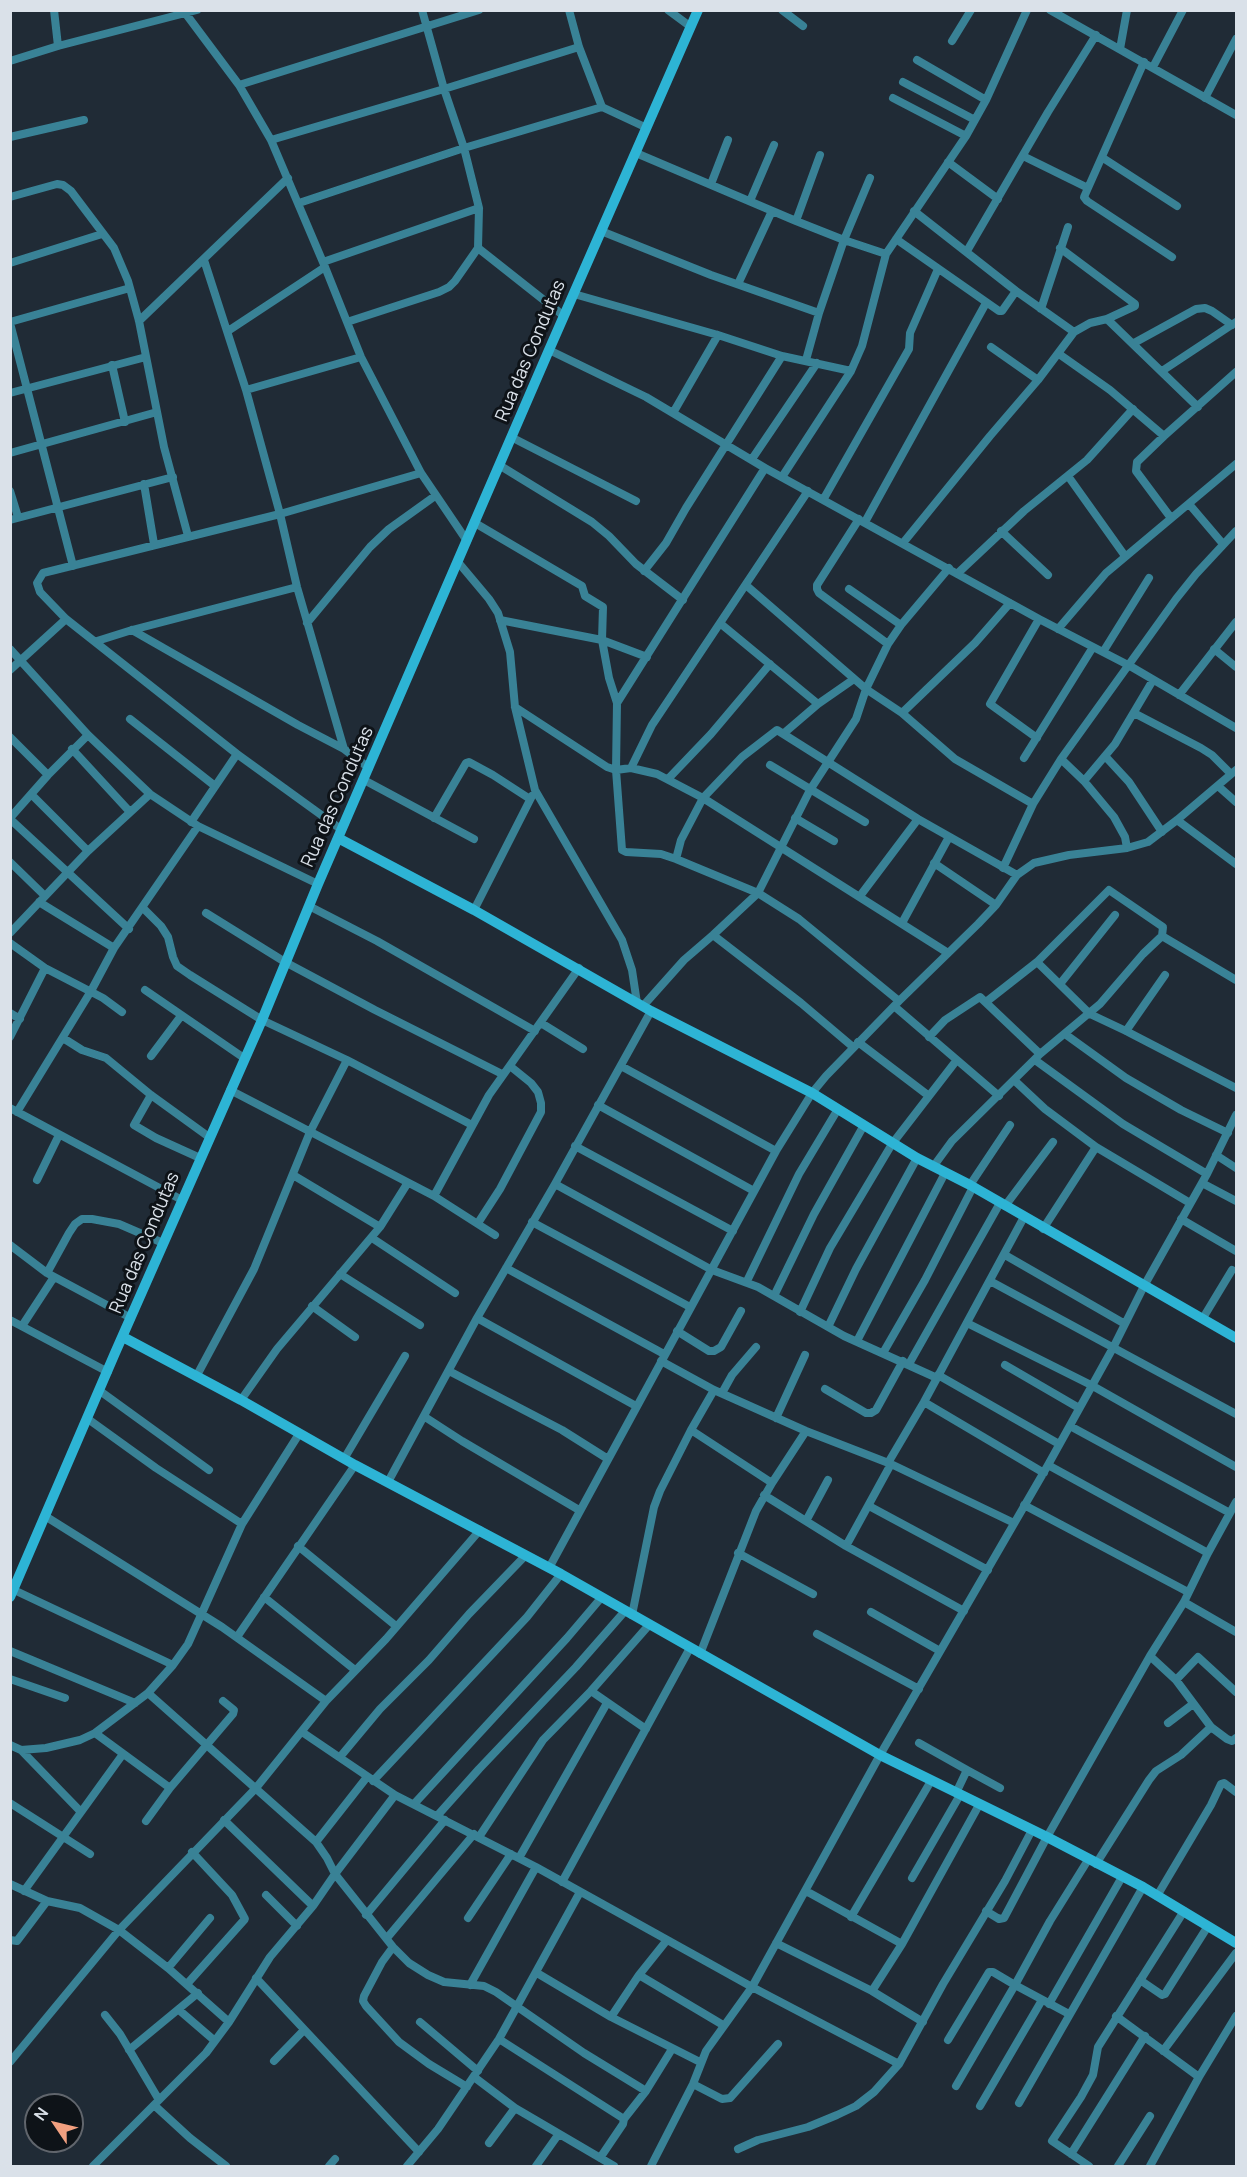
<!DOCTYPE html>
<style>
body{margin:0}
#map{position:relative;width:1247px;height:2177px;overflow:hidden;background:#202b36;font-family:Manrope,sans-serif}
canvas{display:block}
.frame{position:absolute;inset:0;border:12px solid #dae1e9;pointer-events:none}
.north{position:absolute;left:24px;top:2093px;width:60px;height:60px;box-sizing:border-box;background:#0e1318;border:2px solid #60656c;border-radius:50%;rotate:305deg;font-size:16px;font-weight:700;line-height:24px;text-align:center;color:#dae1e9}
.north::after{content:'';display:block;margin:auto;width:21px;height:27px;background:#f2a080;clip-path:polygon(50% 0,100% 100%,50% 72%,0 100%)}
</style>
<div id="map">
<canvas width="1247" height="2177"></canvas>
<div class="frame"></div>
<div class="north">N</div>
</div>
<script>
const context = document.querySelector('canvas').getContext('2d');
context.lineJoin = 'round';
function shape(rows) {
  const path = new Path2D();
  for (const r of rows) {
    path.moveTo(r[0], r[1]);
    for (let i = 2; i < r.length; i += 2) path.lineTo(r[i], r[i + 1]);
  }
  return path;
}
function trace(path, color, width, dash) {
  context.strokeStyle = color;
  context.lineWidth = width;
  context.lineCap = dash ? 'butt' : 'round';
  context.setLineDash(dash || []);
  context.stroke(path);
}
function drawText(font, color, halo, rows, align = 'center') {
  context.font = font + ' Manrope,sans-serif';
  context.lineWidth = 6;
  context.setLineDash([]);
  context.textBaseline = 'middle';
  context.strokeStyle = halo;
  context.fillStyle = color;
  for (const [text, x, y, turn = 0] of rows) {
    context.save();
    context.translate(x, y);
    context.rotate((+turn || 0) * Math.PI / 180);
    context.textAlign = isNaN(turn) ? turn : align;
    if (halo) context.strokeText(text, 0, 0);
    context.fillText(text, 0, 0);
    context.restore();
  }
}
trace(shape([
 [54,10,58,46],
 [422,10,444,89,464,148,479,208,478,248,564,316],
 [569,10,579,47,602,107,647,128],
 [668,10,691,27],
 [782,10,803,26],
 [1050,10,1236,115],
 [186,14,239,85,271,140,325,267,361,357,421,473,467,541],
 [952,41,971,10],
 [1120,49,1127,10],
 [917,60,986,100],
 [10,61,58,46,197,10],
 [1144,62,1084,197,1087,201,1172,257],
 [1153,67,1183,10],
 [903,82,975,120],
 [239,85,479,10],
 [893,98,966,136],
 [1205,98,1236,39],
 [10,137,84,120],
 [271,140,444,89,579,47],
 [636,153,796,221,844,240,886,254],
 [1023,156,1088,188],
 [1103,158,1177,206],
 [948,162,998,199],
 [711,184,728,140],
 [10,197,57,184,63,185,71,191,114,248,128,281,139,321,164,447,188,536],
 [750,201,774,145],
 [299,203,464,148,602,107],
 [914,211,1016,291,1074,332],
 [796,221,820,155],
 [601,231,711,275,819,313],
 [896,239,999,311,1002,311,1016,291],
 [967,251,1048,112,1096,35],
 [204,260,246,390,280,514,297,587,344,749],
 [323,262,479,208],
 [10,263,102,234],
 [738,284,772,211],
 [574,294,718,335,782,356,851,371],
 [1041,309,1068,227],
 [1107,319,1198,407],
 [139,321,288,178],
 [10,322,130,288],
 [347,322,439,292,449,287,455,281,478,248],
 [10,323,73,566],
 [228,331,325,267],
 [1134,343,1196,309,1205,308,1212,311,1232,325],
 [991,347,1038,380],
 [549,350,646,397,765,468,1039,619,1130,666,1236,728],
 [1059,354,1110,390,1164,436],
 [806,360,819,313,844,240,870,178],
 [112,365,125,422],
 [1162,371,1236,322],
 [246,390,361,357],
 [10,393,146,357],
 [673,413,718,335],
 [511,437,636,501],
 [10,453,157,412],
 [752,459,817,363],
 [499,465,592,522,609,536,636,564,683,600],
 [765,468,617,703,616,770,622,850,626,852,661,854,676,859,758,893,799,919,899,1001],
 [1068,476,1125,556],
 [782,477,851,371,862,346,886,254,966,136,986,100,1027,10],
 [144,484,154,544],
 [10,491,18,517],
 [823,500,909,349,910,333,938,269],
 [1189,504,1223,544],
 [1171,518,1136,471,1137,462,1164,436,1236,372],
 [859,519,817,585,817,589,819,593,888,644],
 [10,520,173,477],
 [865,522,986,303],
 [475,523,582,586,585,596,603,607,602,640,609,678,617,703],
 [1001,531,1048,575],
 [903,543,990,436,1038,380,1074,332,1090,323,1107,319,1135,306,1135,304,1060,248],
 [458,562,489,599,498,613,510,652,515,707,535,790,622,940,632,970,637,1003],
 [644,571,666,543,686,508,782,356],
 [958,573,1024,511,1087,460,1133,409],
 [747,586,866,689,902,713,975,643,1010,603],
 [849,589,901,625],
 [500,620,602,640,647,657],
 [307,623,370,547,389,529,435,496],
 [721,624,818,704],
 [1058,629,1106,573,1236,464],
 [132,630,298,725,344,749,369,768],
 [97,641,132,630,297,587],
 [10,649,88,735,150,794,198,826,318,884],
 [1214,649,1236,667],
 [1103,652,1149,578],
 [10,670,66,619],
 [1179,695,1236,622],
 [515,707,607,767,616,770,631,768,657,774,703,798,948,953],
 [902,713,955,759,1033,804],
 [1134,713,1201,748,1212,755,1231,774],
 [130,719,215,786],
 [783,734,818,704,854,679],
 [10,737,48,775],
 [1037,738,990,704,1039,619],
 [72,749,130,812],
 [1105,756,1129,782,1162,832],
 [1024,758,1093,647],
 [1061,759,1084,781,1114,817,1125,837,1127,848],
 [770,765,865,822],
 [631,768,652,725,808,491],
 [668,779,711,734,770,664],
 [364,780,474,839],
 [1084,781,1115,744,1153,680],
 [1218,786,1236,802],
 [31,794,88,851],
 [10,818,48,775,88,735],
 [434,818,466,763,469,762,493,775,530,799],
 [795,818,834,841],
 [10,819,129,929],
 [1177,820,1236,864],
 [191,822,237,754],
 [342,830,237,754,66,619,40,592,37,583,43,573,280,514,421,473],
 [676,859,681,840,703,798,742,757,777,730,918,819,1017,875],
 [10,862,45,896],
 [934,863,996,905],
 [1003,868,1033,804,1061,759,1176,599,1196,574,1236,531],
 [860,896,918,819],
 [39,902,114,948],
 [309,906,377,941,535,1031],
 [143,908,161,926,168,937,173,957,177,966,190,975,262,1020,347,1060,472,1125],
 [474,910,532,796],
 [206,913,285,962,375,1010,502,1074],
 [902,923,949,837],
 [10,933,88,851,150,794],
 [713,935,801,1003,853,1047],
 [1162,936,1236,980],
 [10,943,45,968,103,998,122,1012],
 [1037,962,1090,1014,1126,1031,1236,1088],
 [1060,984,1115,915],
 [145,990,244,1058],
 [643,1006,684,960,713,935,758,893,810,790,856,719,866,689,888,644,901,625,949,568],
 [894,1006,999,1096],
 [10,1013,20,1019],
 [541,1023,583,1049],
 [1126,1031,1165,975],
 [1065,1034,1126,1078,1181,1110,1228,1133],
 [10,1037,45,968],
 [929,1037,945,1020,980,997,1040,1054],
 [63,1038,82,1050,106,1058,151,1095,209,1137],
 [858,1042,929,1096],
 [151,1056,181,1016],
 [1035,1060,1123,1124,1207,1174],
 [621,1066,776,1151],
 [1015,1081,1045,1109,1096,1147,1190,1203],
 [230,1090,434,1196,495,1235],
 [151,1095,134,1125,156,1138,200,1158],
 [598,1105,754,1191],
 [10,1108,182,1200],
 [17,1112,91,991,114,948,198,826],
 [575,1146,733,1231],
 [1216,1155,1236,1168],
 [933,1167,952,1141,1040,1054,1100,1004,1143,954,1162,936,1163,927,1109,890,1037,962,986,1002],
 [293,1175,380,1227],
 [37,1180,59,1135],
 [1202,1183,1236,1201],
 [555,1184,712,1270,758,1287,844,1336,937,1378],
 [970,1185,1010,1125],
 [434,1196,489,1095,579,968],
 [1005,1206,1053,1142],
 [1181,1219,1236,1251],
 [532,1222,690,1307],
 [478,1223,500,1189,541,1112,541,1103,538,1092,531,1083,510,1066],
 [1043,1229,1096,1147],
 [372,1238,455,1293],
 [10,1245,47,1273,131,1318],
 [1005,1255,1125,1324],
 [506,1268,664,1354],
 [47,1273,69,1233,75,1224,82,1219,92,1219,119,1224,163,1243],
 [340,1274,420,1325],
 [747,1281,799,1174,838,1109],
 [990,1281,1236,1414],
 [774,1296,814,1214,864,1125],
 [312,1306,355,1337],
 [800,1312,830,1248,892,1144,956,1061],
 [477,1318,636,1406],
 [1203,1318,1232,1270],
 [10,1320,108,1372],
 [967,1323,1091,1385,1236,1467],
 [22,1326,54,1277],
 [828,1327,856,1269,917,1158],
 [677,1331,709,1351,714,1351,721,1347,741,1311],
 [857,1341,945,1173],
 [883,1353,925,1280,973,1187],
 [661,1361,714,1390,806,1431,891,1464,1014,1523],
 [909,1364,1000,1203],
 [1005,1365,1079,1408],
 [449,1371,562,1430,608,1459],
 [938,1375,1059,1444],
 [196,1377,254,1269,310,1132,347,1060],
 [825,1389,866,1413,871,1413,876,1410,903,1361],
 [100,1391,209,1470],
 [722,1393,732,1375,756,1347],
 [241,1400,277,1349,380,1227,407,1184],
 [924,1402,1044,1473],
 [425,1417,462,1441,579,1510],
 [776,1418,805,1355],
 [88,1419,156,1468,242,1524],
 [1070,1426,1230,1513],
 [691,1430,772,1483],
 [344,1459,405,1356],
 [888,1463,924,1402,1024,1217],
 [1048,1465,1208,1553],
 [388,1482,477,1318,555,1184,651,1011],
 [764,1495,846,1546,964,1611],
 [1024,1505,1188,1592],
 [869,1506,988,1570],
 [45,1516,222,1627,326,1701],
 [806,1521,828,1480],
 [298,1546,396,1626],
 [846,1546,891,1464],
 [738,1553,813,1594],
 [549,1568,776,1151,812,1093,826,1076,899,1001,978,924,996,905,1017,875,1034,863,1069,855,1127,848,1148,842,1177,820,1236,770],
 [14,1590,173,1665],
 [264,1597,355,1670],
 [1184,1602,1236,1632],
 [871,1612,940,1651],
 [632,1615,654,1507,660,1491,691,1430,714,1390],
 [817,1634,919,1689],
 [237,1637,355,1465],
 [10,1651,135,1703],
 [700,1654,756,1511,772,1483,806,1431],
 [1150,1656,1176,1680,1211,1727,1227,1739,1232,1741,1236,1738],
 [10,1679,65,1698],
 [1176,1680,1198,1657,1236,1692],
 [591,1691,646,1729],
 [148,1693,316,1842,327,1858,335,1874,393,1947,409,1963,428,1975,444,1982,484,1986,496,1992,584,2053,646,2091],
 [1168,1723,1193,1704],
 [302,1732,395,1795,536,1867,752,1987,899,2064],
 [95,1733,170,1788],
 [919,1743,967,1770,956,1793],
 [10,1745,21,1750,46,1748,80,1740,95,1733,148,1693,173,1665,188,1644,242,1524,299,1434],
 [21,1750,80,1811],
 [340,1757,380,1709,429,1660,469,1614,525,1556],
 [967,1770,1000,1788],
 [373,1781,527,1617,561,1574],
 [10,1803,90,1854],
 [414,1804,567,1638,601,1598],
 [437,1816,479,1769,576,1667,625,1611],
 [224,1820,313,1906],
 [146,1821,170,1788,233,1714,234,1710,223,1701],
 [479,1837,543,1740,591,1691,649,1625],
 [316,1842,367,1777],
 [519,1858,607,1703],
 [1096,1864,1149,1780,1156,1771,1181,1755,1211,1727],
 [912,1878,960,1795],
 [562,1882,690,1648],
 [10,1884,47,1901,80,1908,119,1930,168,1968,229,2022],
 [24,1891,123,1754],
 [806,1891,902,1944],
 [266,1895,297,1926],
 [1157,1896,1211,1805,1221,1784,1224,1783,1236,1792],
 [986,1911,999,1919,1004,1918,1047,1837,1150,1656,1184,1602,1208,1553,1236,1502],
 [366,1915,445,1820],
 [851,1917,931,1781],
 [468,1918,511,1854],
 [387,1938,474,1834],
 [10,1940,17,1941,47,1901],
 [776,1943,872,1991,923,2022],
 [393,1947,382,1962,364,1996,363,2001,366,2006,399,2042,429,2064,467,2087],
 [168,1968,210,1918],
 [537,1973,611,2017,700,2062],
 [639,1975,723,2025],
 [256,1978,419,2152],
 [1140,1980,1162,1995,1165,1994,1208,1926],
 [187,1984,245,1919,232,1895,192,1852],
 [470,1985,536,1867],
 [872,1991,902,1944,979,1805],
 [1049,2004,1122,1877],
 [179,2010,215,2041],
 [1069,2014,1015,1985,1050,1921,1088,1860],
 [105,2015,120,2034,159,2100],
 [1116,2016,1199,2077],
 [611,2017,639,1975,667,1940],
 [420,2022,478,2071],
 [499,2039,624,2119],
 [948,2040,989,1972,993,1972,1015,1985,956,2086],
 [129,2050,198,1993],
 [1163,2051,1236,1953],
 [274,2061,304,2030],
 [10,2062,119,1930,256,1788,326,1701,386,1639,480,1530],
 [474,2077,515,2108,614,2166],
 [693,2084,722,2099,730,2098,778,2044],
 [1019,2103,1143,1887],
 [154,2105,190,2138,226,2166],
 [980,2106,1042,2000],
 [489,2143,515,2108],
 [738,2149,758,2140,808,2127,837,2115,856,2106,874,2092,899,2064,943,1984,1005,1881,1032,1830],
 [1071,2154,1145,2036],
 [600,2158,623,2124,624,2119,646,2091,672,2049],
 [93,2166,206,2053,229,2022,270,1957,313,1906,335,1874,395,1795],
 [329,2166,335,2159],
 [407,2166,438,2129,499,2039,580,1892],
 [536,2166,558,2135],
 [651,2166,693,2084,706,2051,752,1987,880,1755,1048,1465,1114,1346,1144,1286,1207,1174,1236,1115],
 [1089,2166,1052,2141,1081,2097,1093,2075,1098,2047,1184,1911],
 [1118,2166,1150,2116],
 [1150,2166,1199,2077,1236,2016]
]), '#398296', 8);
trace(shape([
 [338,838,474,910,651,1011,812,1093,917,1158,970,1185,1236,1338],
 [123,1337,241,1400,355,1465,561,1574,880,1755,1047,1837,1143,1887,1236,1943],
 [10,1597,115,1353,262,1020,318,884,549,350,698,10]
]), '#2db4d5', 10);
drawText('18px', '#dae1e9', '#0e1318', [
 ["Rua das Condutas",531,351,-67],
 ["Rua das Condutas",338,797,-66],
 ["Rua das Condutas",145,1243,-67]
]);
</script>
